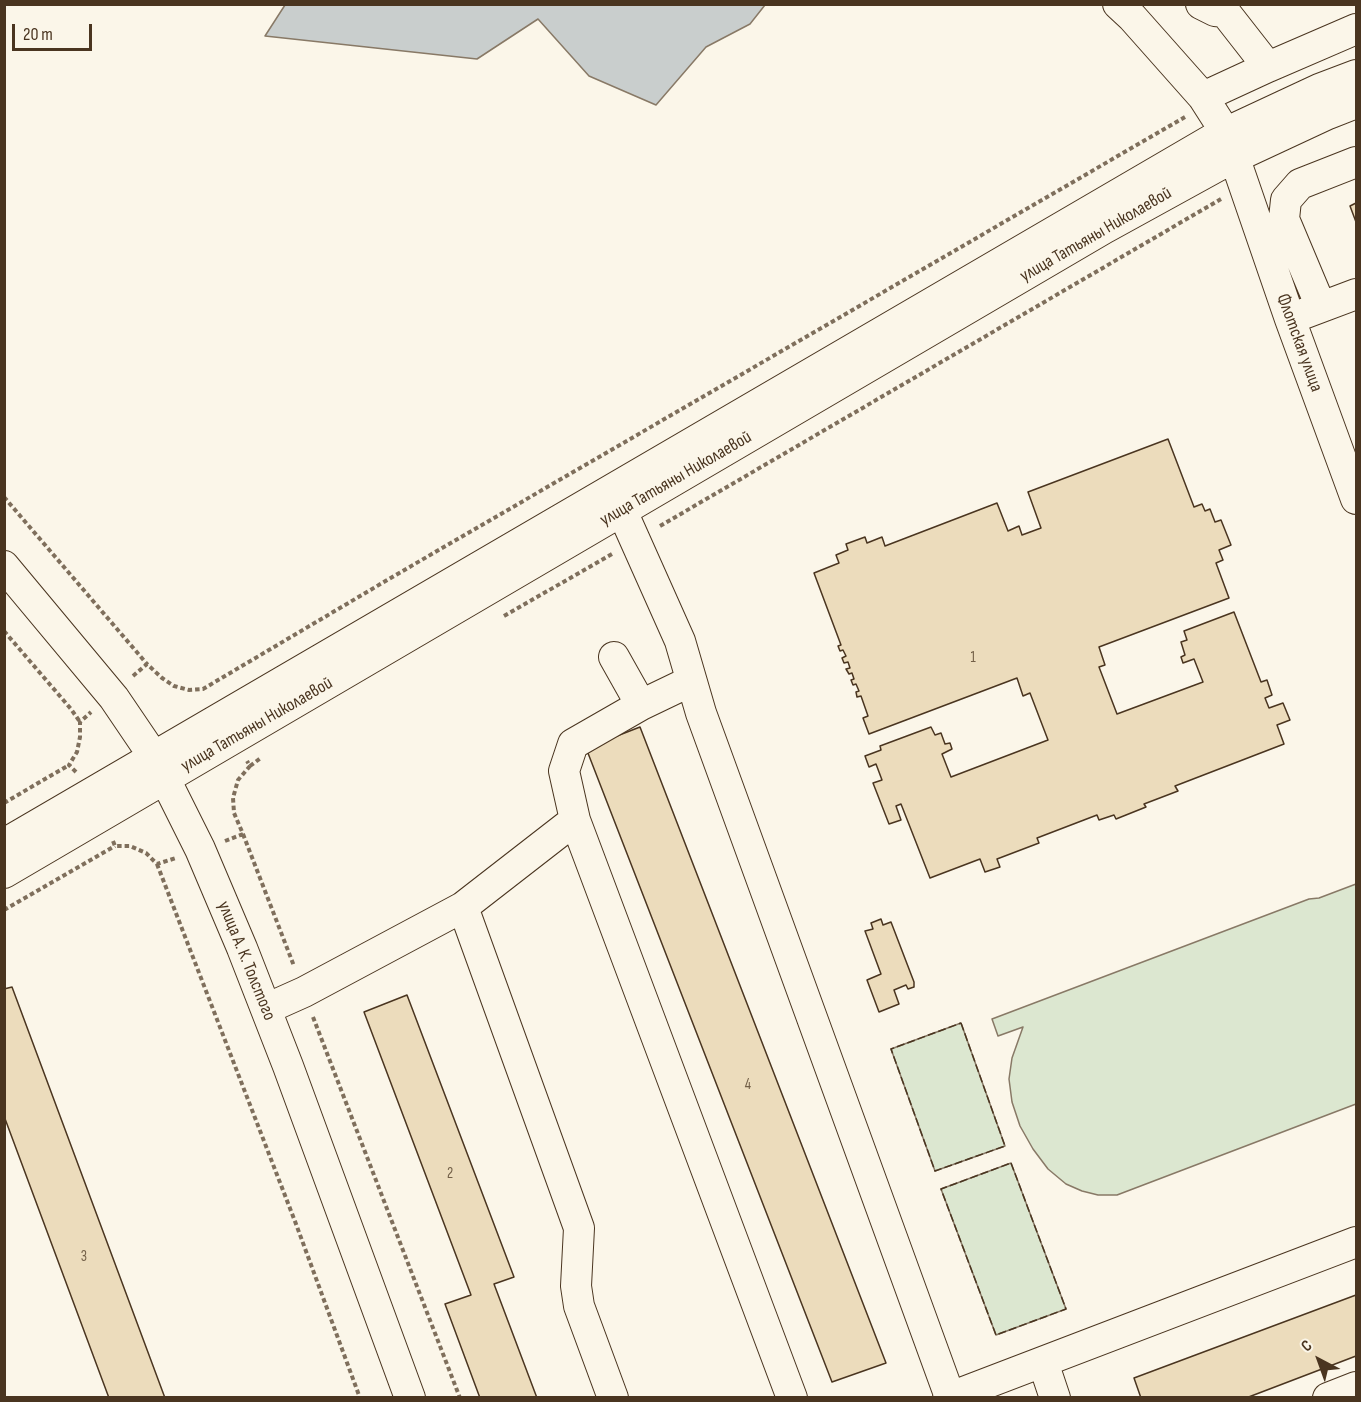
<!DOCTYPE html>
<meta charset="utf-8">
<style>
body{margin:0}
#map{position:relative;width:1361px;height:1402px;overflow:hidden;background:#fbf6e9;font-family:"Sofia Sans Condensed",sans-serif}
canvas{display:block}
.frame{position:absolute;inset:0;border:6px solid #4a3520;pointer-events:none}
.north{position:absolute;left:1289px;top:1330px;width:60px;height:60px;-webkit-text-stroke:4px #fbf6e9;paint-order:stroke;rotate:319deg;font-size:16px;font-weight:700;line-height:24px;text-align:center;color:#4a3520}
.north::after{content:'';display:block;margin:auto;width:21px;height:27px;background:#4a3520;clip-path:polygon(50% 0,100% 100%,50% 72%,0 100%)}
.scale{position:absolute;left:12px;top:24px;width:80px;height:27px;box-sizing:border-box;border:3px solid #4a3520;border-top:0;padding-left:8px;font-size:18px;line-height:21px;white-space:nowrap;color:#4a3520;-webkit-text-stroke:4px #fbf6e9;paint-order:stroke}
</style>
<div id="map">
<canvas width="1361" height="1402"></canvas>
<div class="frame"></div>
<div class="north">С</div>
<div class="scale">20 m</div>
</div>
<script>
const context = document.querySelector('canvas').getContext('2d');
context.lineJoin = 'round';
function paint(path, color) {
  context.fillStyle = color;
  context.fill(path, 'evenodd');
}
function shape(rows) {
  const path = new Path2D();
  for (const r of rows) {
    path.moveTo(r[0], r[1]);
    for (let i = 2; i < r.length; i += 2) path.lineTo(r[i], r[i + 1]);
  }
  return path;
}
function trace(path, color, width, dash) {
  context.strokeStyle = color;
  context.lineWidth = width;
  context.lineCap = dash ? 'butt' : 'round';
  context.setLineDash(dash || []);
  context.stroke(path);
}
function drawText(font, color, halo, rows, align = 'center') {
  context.font = font + ' "Sofia Sans Condensed",sans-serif';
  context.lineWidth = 4.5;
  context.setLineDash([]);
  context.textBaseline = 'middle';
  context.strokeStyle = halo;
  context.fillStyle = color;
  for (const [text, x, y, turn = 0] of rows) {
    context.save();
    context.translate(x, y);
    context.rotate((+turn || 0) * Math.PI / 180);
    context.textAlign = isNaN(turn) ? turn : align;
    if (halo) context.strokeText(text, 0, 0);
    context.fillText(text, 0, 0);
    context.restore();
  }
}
const green = shape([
 [1356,884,1356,1104,1117,1195,1098,1195,1082,1191,1066,1184,1048,1169,1033,1149,1020,1126,1012,1102,1009,1079,1012,1058,1023,1027,998,1036,992,1019,1309,899,1319,898,1356,884],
 [961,1023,1005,1146,935,1171,891,1049,961,1023],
 [1011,1163,1066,1309,996,1335,941,1189,1011,1163]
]);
paint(green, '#dce7d0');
trace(green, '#887966', 1.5);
const water = shape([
 [285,5,285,4,765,5,750,24,706,47,656,105,589,76,538,19,477,59,265,36,285,5]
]);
paint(water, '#c9cecd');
trace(water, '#887966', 1.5);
const building = shape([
 [1356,203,1356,222,1350,206,1356,203],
 [1168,439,1194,507,1202,504,1205,511,1210,509,1215,522,1221,520,1231,545,1219,550,1223,560,1216,563,1229,598,1099,647,1105,665,1099,667,1117,714,1203,682,1194,659,1183,663,1181,657,1185,655,1181,642,1187,640,1184,631,1234,612,1261,682,1267,680,1272,695,1265,698,1269,708,1283,703,1290,720,1277,725,1284,744,1175,786,1178,791,1144,804,1146,807,1116,819,1114,815,1099,820,1097,815,1037,838,1039,843,997,859,1000,867,985,872,980,859,930,878,901,804,896,806,901,820,889,824,873,783,882,780,876,764,869,767,865,756,881,750,880,746,931,727,935,735,941,733,945,744,950,743,952,749,942,754,951,777,1048,740,1030,693,1023,696,1017,678,869,734,863,718,868,716,861,696,857,697,856,692,859,691,856,684,853,685,851,680,854,679,852,673,849,674,846,669,850,668,848,662,844,663,842,658,846,656,843,650,840,651,838,646,841,645,814,573,839,563,836,555,848,550,846,544,865,537,867,543,882,537,885,546,997,503,1008,531,1019,526,1022,535,1041,528,1028,492,1168,439],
 [640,727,886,1363,832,1382,586,748,640,727],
 [881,919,883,925,891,922,914,982,914,987,908,989,906,985,894,990,899,1004,879,1012,867,980,881,974,865,931,873,929,871,923,881,919],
 [12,987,165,1398,109,1398,4,1116,4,989,12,987],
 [407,995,514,1277,494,1284,537,1398,480,1398,445,1304,471,1295,364,1012,407,995],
 [1356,1295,1356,1356,1246,1398,1141,1398,1134,1378,1356,1295]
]);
paint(building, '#ecdcbc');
trace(building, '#4a3520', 1.5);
const minor = shape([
 [1118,4,1132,17,1203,97,1226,133,1290,319,1356,499],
 [1201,4,1215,11,1225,12,1268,67],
 [1203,97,1268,67,1356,29],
 [1321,307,1284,219,1286,200,1300,184,1356,162],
 [1303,314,1356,294],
 [622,511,680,641,701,713,950,1397],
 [4,566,114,698,154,757,200,849,242,948,288,1066,410,1398],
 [614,657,641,705],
 [691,681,641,705,573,744,564,771,575,820,792,1398],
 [4,844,1216,137,1319,89,1356,75],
 [4,873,1105,228,1225,162,1328,114,1356,103],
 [463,907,579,1228,576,1286,579,1306,613,1398],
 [266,1009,304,992,463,907,575,820],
 [1043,1362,1055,1398],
 [948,1398,1356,1242],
 [1328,1398,1356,1387]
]);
trace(minor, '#4a3520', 32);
trace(shape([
 [4,497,147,664],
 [660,526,1221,199],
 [504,616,612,554],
 [4,631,71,709,80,722],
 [133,676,147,664,162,678,174,686,189,690,203,689,394,576,1185,117],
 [250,766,262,757],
 [76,772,69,765,77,752,80,737,80,722,91,712],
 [4,803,69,765],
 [243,834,294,966],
 [113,841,115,846,130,846,146,853,157,864,176,858],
 [225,841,243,834,234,813,233,798,238,780,250,766,247,761],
 [157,864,296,1224,360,1398],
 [4,910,115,846],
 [313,1017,460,1398]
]), '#7f6f5c', 4, [4.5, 3]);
trace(minor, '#fbf6e9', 30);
trace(shape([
 [961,1023,1005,1146,935,1171,891,1049,961,1023],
 [1011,1163,1066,1309,996,1335,941,1189,1011,1163]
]), '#4a3520', 1.5, [8, 3]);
drawText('15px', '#725f47', null, [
 ["1",973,658],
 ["4",748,1085],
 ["2",450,1174],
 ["3",84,1257]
]);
drawText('18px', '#4a3520', '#fbf6e9', [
 ["улица Татьяны Николаевой",1096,235,-30],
 ["Флотская улица",1299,343,70],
 ["улица Татьяны Николаевой",676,479,-30],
 ["улица Татьяны Николаевой",257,725,-30],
 ["улица А. К. Толстого",246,961,68]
]);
</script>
